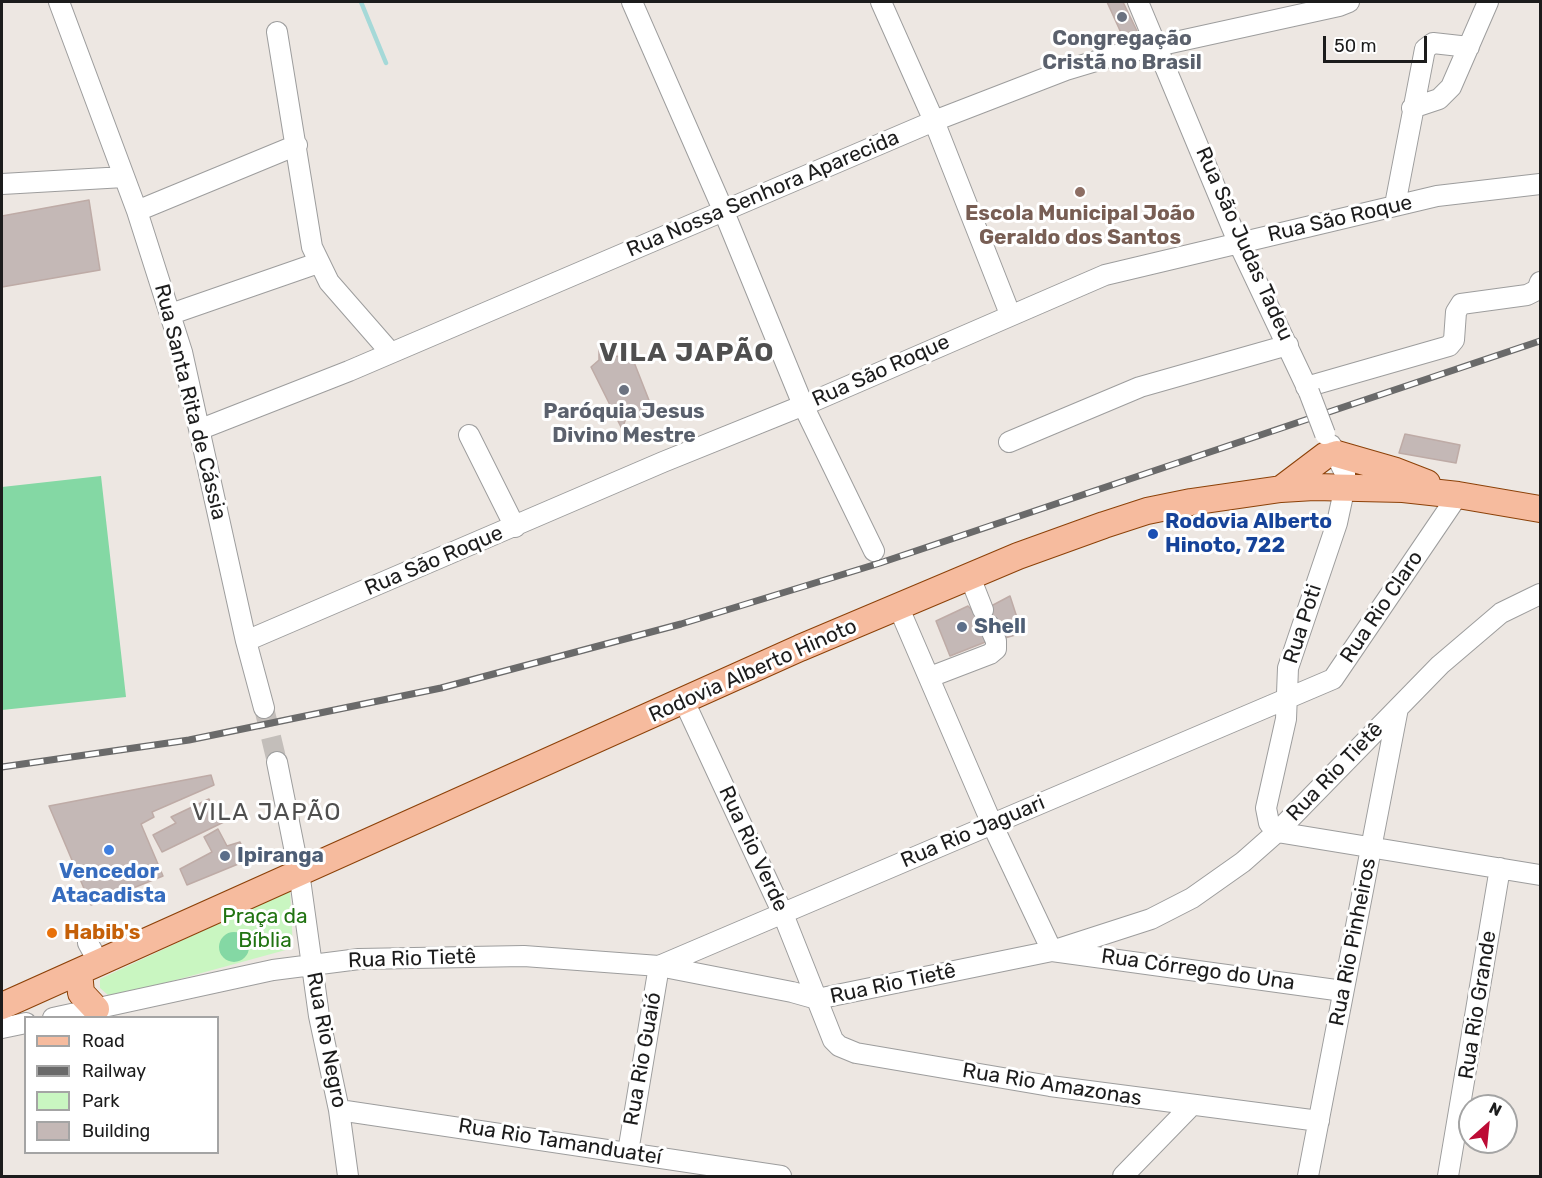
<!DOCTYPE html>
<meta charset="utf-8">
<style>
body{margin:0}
#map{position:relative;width:1542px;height:1178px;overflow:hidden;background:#ede7e2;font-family:Rubik,sans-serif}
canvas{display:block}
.frame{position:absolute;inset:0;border:3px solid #1c1c1c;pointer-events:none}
.legend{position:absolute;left:24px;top:1016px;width:195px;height:138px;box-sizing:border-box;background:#fff;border:2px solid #a4a4a4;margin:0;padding:8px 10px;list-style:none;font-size:18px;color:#1c1c1c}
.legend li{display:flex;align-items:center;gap:12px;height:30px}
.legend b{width:30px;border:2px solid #a4a4a4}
.north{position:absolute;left:1458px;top:1094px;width:60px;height:60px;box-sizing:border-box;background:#fff;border:2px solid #a4a4a4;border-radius:50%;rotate:27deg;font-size:16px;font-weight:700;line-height:24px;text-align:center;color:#1c1c1c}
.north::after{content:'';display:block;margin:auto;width:21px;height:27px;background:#bd0b35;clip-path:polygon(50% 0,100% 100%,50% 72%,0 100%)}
.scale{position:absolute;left:1323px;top:36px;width:104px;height:27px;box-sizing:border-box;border:3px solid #1c1c1c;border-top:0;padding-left:8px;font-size:18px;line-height:21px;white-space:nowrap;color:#1c1c1c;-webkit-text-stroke:4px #fff;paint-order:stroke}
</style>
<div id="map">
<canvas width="1542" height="1178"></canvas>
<div class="frame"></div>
<ul class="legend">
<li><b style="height:8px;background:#f6bb9e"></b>Road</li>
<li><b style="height:8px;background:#6a6a6a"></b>Railway</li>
<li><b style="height:16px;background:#c9f6c1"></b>Park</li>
<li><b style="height:16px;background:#c4b8b6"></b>Building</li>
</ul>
<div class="north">N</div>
<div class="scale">50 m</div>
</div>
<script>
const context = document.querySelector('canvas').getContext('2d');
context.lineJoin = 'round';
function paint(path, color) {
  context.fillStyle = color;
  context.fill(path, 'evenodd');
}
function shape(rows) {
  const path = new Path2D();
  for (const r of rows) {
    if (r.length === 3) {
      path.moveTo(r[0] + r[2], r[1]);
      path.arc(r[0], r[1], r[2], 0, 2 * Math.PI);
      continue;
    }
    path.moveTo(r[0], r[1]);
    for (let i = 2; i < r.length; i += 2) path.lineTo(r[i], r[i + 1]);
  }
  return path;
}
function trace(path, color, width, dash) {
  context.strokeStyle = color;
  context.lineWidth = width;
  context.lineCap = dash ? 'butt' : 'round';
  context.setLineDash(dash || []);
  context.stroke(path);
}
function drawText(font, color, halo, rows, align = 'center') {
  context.font = font + ' Rubik,sans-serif';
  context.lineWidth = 6;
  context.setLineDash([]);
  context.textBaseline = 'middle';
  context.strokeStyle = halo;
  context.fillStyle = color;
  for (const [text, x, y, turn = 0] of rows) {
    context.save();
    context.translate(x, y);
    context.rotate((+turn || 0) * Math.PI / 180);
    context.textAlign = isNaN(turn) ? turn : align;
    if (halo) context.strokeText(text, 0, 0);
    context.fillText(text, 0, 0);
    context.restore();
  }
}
paint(shape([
 [290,890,293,948,143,989,108,995,100,988,100,979]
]), '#c9f6c1');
paint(shape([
 [101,476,126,697,2,710,2,487],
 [234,947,15]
]), '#84d8a4');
trace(shape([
 [361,2,386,63]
]), '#a5d9d8', 4.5);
const building = shape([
 [1107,2,1123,2,1138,33,1122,35,1107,2],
 [89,200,100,270,2,287,2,216,89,200],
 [599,348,613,356,632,357,654,413,640,417,628,413,622,429,591,367,599,360,599,348],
 [1405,434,1460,445,1456,463,1399,453,1405,434],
 [1010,596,1022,633,1005,638,997,622,988,641,950,656,936,621,968,606,976,614,1010,596],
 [211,775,214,785,152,812,154,817,141,824,163,876,91,905,49,806,211,775],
 [209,799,213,808,217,806,228,820,162,852,153,835,176,823,171,817,209,799],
 [218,829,227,846,240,842,248,860,187,885,180,869,212,852,204,837,218,829]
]);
paint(building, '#c4b8b6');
trace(building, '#beaba6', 1.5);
trace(shape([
 [264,708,277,762]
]), '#c3beba', 20, [20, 10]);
const minor = shape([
 [59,2,137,211,182,352,246,641,264,708],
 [632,2,724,212,803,405,874,551],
 [881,2,934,121,1010,314],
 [1138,2,1238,242,1309,392],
 [277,32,312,247,329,282,391,353],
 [1412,108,1439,99,1451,87,1488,2],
 [2,184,124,177],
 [1395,205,1425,49,1433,43,1469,47],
 [137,211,297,145],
 [171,314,318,263],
 [1306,387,1449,346,1454,340,1456,312,1461,304,1527,295,1537,290,1540,282],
 [201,429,349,371,934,121,1066,70,1116,55,1339,6,1349,2],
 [469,435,515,527],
 [1009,442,1140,387,1288,345],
 [1331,445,1345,473,1345,486,1337,523,1288,668,1286,719,1266,808,1269,823,1277,832,1540,875],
 [970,577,983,610],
 [898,606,992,824,1052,951,1343,991],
 [246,641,663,462,814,401,1105,275,1437,196,1540,184],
 [930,677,990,654,996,649,996,641,989,625],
 [684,701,783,914,833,1040,839,1046,856,1053,1050,1086,1319,1121],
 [277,762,299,872,319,1016,339,1110,348,1176],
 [88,943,99,963],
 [659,966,1333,679,1458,495],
 [53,1018,273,970,359,959,524,956,659,966,792,992,817,999,1052,951,1151,919,1192,898,1243,862,1277,832,1440,665,1501,613,1540,594],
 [2,1028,26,1023],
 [339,1110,781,1176],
 [628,1152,659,966],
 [1123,1176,1191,1106],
 [1308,1176,1398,708],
 [1448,1176,1500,868]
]);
const major = shape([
 [1337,454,1396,471,1427,483],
 [1281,489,1326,455],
 [79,972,81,993,96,1009],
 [2,1006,800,648,1018,556,1104,525,1147,511,1191,502,1281,489,1314,487,1403,489,1458,495,1540,509]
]);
trace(minor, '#9d9d9d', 22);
trace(major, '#8c4108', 28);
trace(minor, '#fff', 20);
trace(major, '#f6bb9e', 26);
const rail = shape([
 [2,767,189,740,441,688,681,624,880,563,1540,341]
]);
trace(rail, '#6a6a6a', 7);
trace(rail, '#fff', 4.5, [14]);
const minorBridge = shape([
 [1309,392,1325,434]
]);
trace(minorBridge, '#9d9d9d', 22, []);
trace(minorBridge, '#fff', 20);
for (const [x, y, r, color] of [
 [1122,17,6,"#6b7280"],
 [1080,192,6,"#8d6e63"],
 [624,390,6,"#6b7280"],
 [1153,534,6,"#1a4fb4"],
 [962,627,6,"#5c6f8a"],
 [109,850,6,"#3f7fe0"],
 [225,856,6,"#5c6f8a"],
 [52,933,6,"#e8710a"]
]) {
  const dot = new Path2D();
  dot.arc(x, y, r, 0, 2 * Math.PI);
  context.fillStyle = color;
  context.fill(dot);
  trace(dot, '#fff', 2);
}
drawText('bold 21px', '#5b616d', '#fff', [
 ["Congregação",1122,39],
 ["Cristã no Brasil",1122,63],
 ["Paróquia Jesus",624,412],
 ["Divino Mestre",624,436]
]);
drawText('21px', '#1c1c1c', '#fff', [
 ["Rua Nossa Senhora Aparecida",763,194,-23],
 ["Rua São Roque",1340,219,-13],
 ["Rua São Judas Tadeu",1244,244,66],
 ["Rua São Roque",881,371,-24],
 ["Rua Santa Rita de Cássia",190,402,76],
 ["Rua São Roque",434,561,-23],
 ["Rua Rio Claro",1382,607,-56],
 ["Rua Poti",1303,624,-72],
 ["Rodovia Alberto Hinoto",753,671,-24],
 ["Rua Rio Tietê",1335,772,-46],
 ["Rua Rio Jaguari",973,832,-23],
 ["Rua Rio Verde",753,849,65],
 ["Rua Rio Pinheiros",1353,942,-79],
 ["Rua Rio Tietê",412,959,-2],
 ["Rua Córrego do Una",1198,970,8],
 ["Rua Rio Tietê",893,984,-12],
 ["Rua Rio Grande",1478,1005,-81],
 ["Rua Rio Negro",326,1040,79],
 ["Rua Rio Guaió",643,1059,-80],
 ["Rua Rio Amazonas",1052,1085,9],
 ["Rua Rio Tamanduateí",560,1142,9]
]);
drawText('bold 21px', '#785e54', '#fff', [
 ["Escola Municipal João",1080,214],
 ["Geraldo dos Santos",1080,238]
]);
drawText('bold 21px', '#164399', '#fff', [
 ["Rodovia Alberto",1165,522],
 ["Hinoto, 722",1165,546]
], 'left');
drawText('bold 21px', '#4e5e75', '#fff', [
 ["Shell",974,627],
 ["Ipiranga",237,856]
], 'left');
drawText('bold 21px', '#366cbe', '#fff', [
 ["Vencedor",109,872],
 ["Atacadista",109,896]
]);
drawText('21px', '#207311', '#fff', [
 ["Praça da",265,917],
 ["Bíblia",265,941]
]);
drawText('bold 21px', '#c56008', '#fff', [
 ["Habib's",64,933]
], 'left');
context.letterSpacing = '1.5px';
drawText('24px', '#4f4f4f', '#fff', [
 ["VILA JAPÃO",267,813]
]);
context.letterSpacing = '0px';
context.letterSpacing = '1.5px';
drawText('bold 27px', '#4f4f4f', '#fff', [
 ["VILA JAPÃO",687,353]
]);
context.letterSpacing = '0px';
</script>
